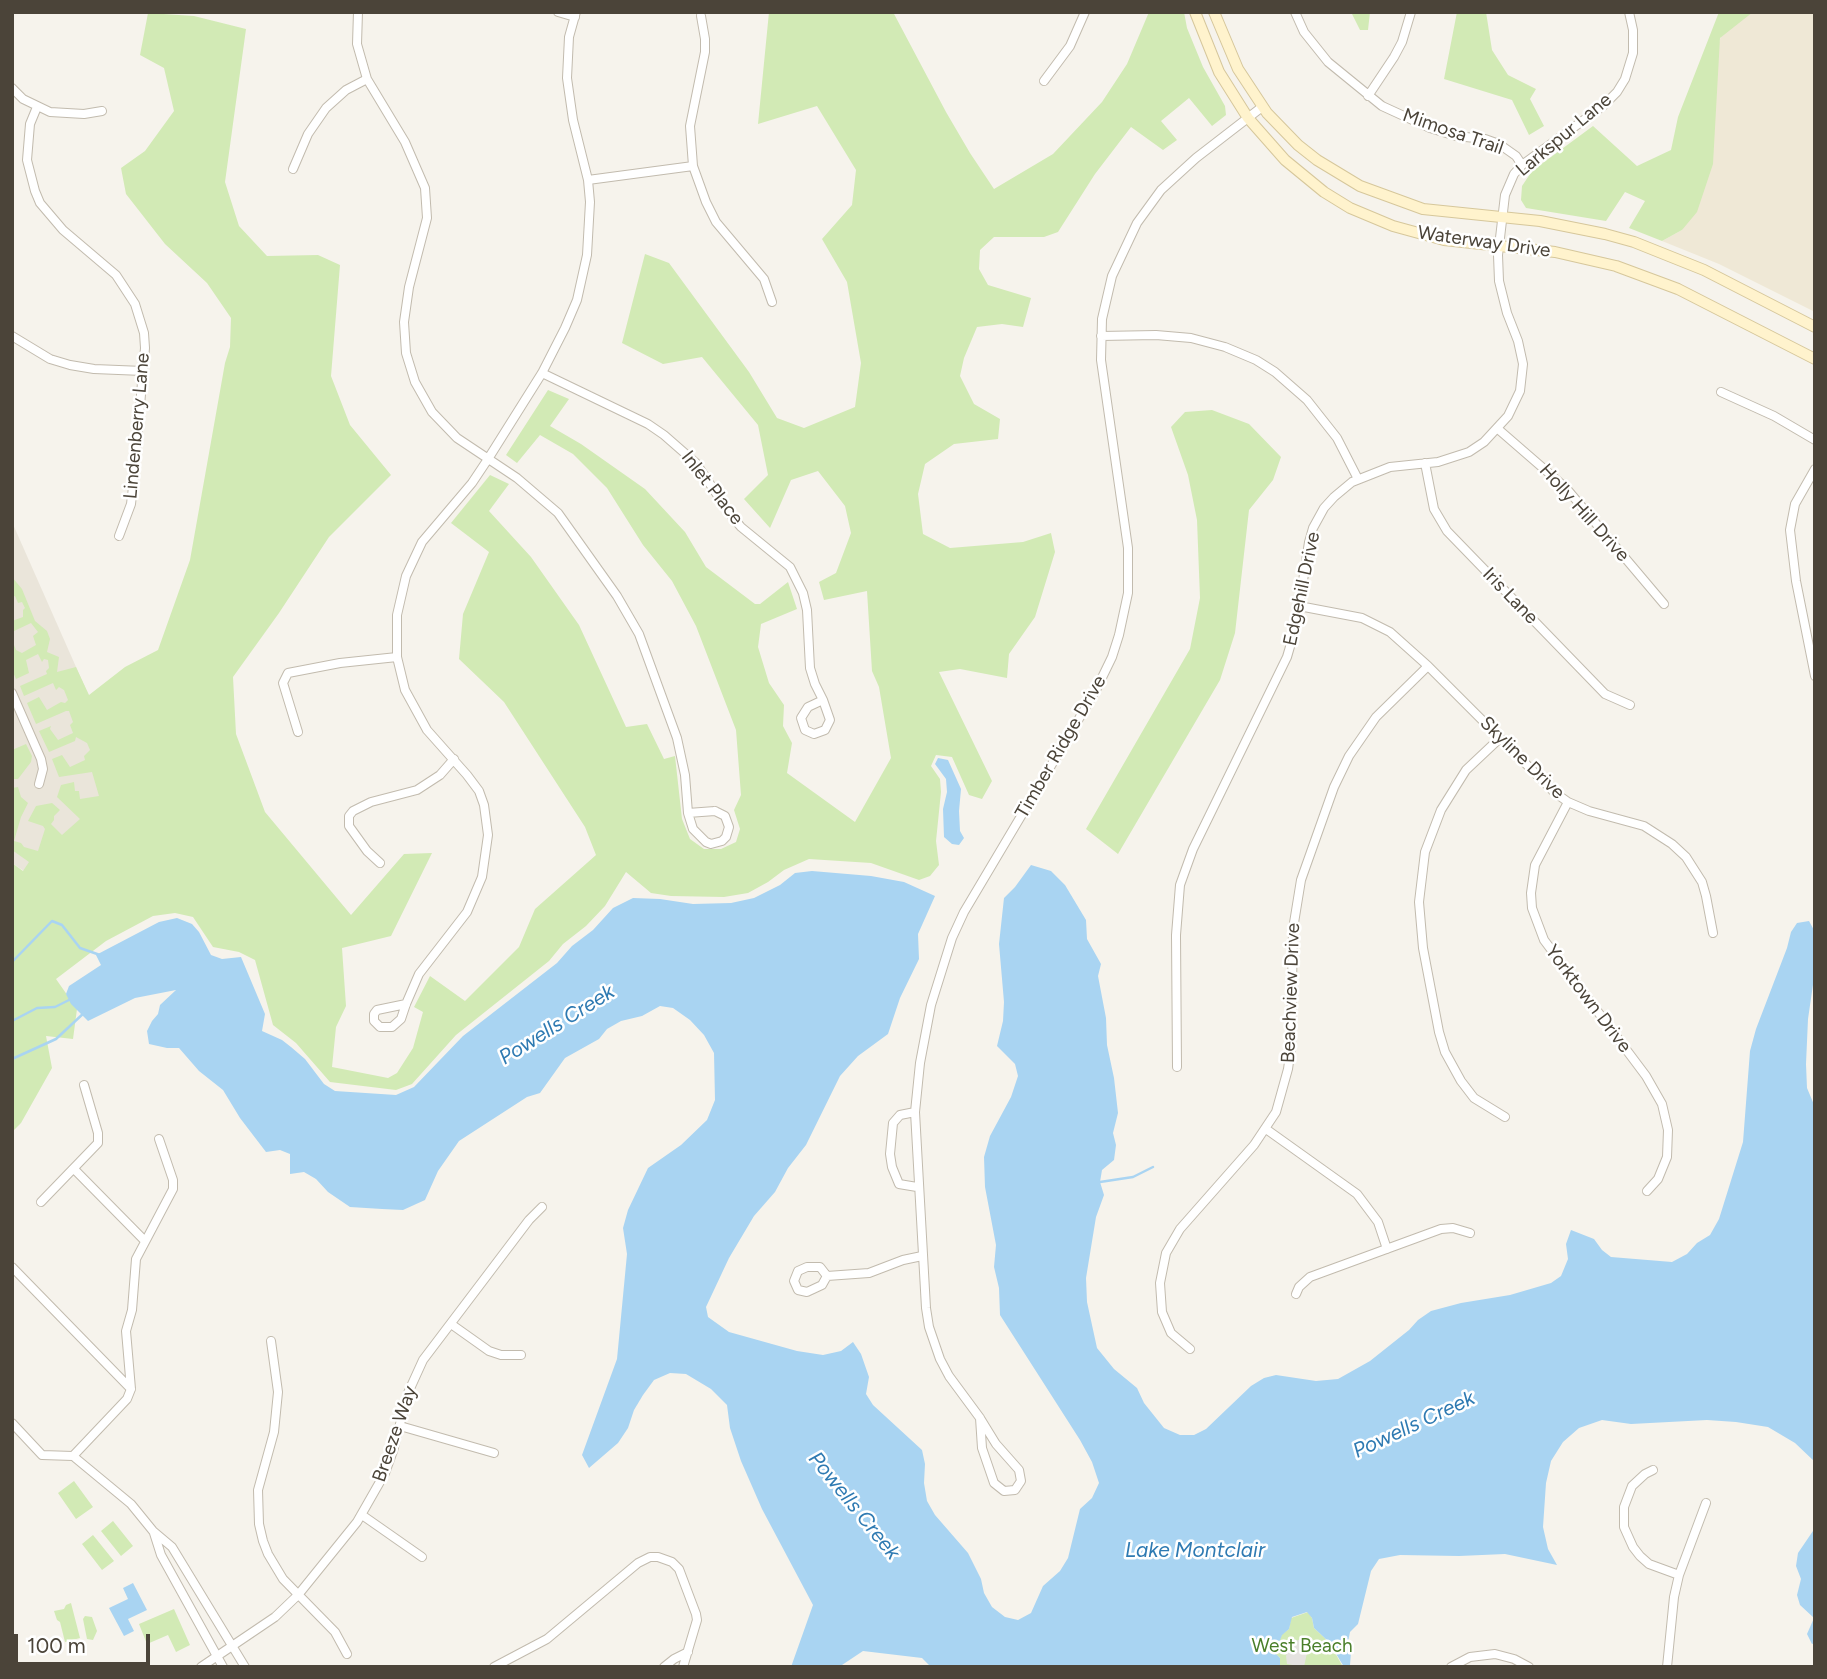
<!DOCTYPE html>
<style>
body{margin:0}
#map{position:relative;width:1827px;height:1679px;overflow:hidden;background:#f6f3ec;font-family:Figtree,sans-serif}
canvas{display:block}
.frame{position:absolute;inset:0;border:14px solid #4b4439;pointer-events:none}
.scale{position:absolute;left:14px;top:1634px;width:136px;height:32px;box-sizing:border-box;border:4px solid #4b4439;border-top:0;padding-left:9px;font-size:21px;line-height:24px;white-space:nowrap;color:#4b4439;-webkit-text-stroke:5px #fff;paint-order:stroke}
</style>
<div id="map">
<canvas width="1827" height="1679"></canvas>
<div class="frame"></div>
<div class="scale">100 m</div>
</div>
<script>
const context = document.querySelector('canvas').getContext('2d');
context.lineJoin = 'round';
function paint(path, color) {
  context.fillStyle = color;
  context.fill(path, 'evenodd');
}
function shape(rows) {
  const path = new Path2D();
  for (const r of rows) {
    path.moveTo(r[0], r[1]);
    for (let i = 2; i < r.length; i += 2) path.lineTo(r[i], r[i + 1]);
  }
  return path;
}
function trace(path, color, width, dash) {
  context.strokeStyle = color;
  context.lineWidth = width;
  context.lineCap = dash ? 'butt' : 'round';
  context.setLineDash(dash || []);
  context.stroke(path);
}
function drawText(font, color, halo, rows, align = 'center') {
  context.font = font + ' Figtree,sans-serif';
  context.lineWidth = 5;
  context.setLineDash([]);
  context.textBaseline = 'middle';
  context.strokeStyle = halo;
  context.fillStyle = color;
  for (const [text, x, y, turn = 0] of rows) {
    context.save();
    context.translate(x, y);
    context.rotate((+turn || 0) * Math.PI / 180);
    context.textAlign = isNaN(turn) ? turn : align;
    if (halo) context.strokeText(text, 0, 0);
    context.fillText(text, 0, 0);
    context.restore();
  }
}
paint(shape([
 [12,522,114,753,119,822,24,871,12,863]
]), '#eae5da');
paint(shape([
 [1727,12,1815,12,1815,312,1719,264,1662,241,1682,230,1712,70]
]), '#efe8d6');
paint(shape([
 [769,12,893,12,946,112,970,153,994,189,1053,154,1102,102,1127,64,1149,12,1184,12,1187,28,1203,67,1225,106,1226,115,1212,126,1189,98,1161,121,1177,140,1163,150,1131,127,1095,174,1058,232,1044,237,994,237,980,250,979,269,988,285,1031,298,1023,327,1002,324,977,327,964,358,960,376,974,404,1000,419,998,439,954,444,925,464,918,494,923,534,950,548,1023,542,1051,533,1055,552,1035,617,1009,654,1007,678,960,669,939,672,992,781,982,799,969,795,952,757,936,755,931,766,940,779,941,792,936,841,939,865,930,876,919,880,871,863,809,859,784,870,768,882,748,893,724,897,671,896,651,893,626,872,605,906,586,926,563,944,549,961,456,1035,412,1084,396,1090,330,1082,296,1043,273,1025,255,960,239,952,213,947,193,917,175,913,153,916,106,941,56,979,77,1009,73,1039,46,1036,52,1068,21,1123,12,1132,12,863,23,871,29,862,12,850,12,788,18,787,21,797,28,803,21,817,14,841,21,843,24,847,38,851,45,829,43,826,28,821,36,806,52,803,60,810,54,816,54,820,51,824,62,835,80,819,57,797,61,785,74,782,75,791,79,791,80,799,99,796,92,772,59,777,52,759,62,755,70,767,85,760,84,756,90,750,87,743,76,737,75,741,49,752,39,731,51,726,50,729,58,740,73,733,70,725,73,722,69,711,66,711,36,724,27,703,39,697,47,710,61,702,65,703,68,700,64,690,59,687,56,690,53,683,24,696,20,686,47,674,46,671,49,668,48,660,44,659,42,662,38,654,26,660,29,673,16,679,12,670,12,640,16,650,22,653,36,645,33,636,38,632,31,623,12,632,12,621,23,617,23,610,25,608,22,602,18,603,15,596,12,597,12,577,22,589,35,621,47,631,50,639,47,652,59,657,57,672,76,667,89,695,125,667,158,650,190,560,225,363,230,347,231,318,207,283,165,244,126,194,121,168,145,151,174,111,164,68,140,55,148,13,194,16,246,29,225,182,239,226,267,256,318,255,340,265,331,376,350,425,391,475,329,537,279,613,233,677,236,734,265,812,351,915,404,854,432,853,391,936,342,948,346,1006,336,1027,332,1067,388,1078,397,1073,413,1048,423,1012,414,1007,430,976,465,1001,519,947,535,909,596,855,585,827,504,702,459,659,463,614,489,552,451,523,490,475,509,484,489,511,531,557,579,625,626,727,647,724,664,759,675,756,682,819,690,839,704,849,721,849,736,842,740,829,734,810,741,795,736,730,696,626,672,581,643,545,607,488,573,454,540,435,517,463,506,455,548,390,569,399,550,426,581,444,645,489,685,532,706,567,755,604,760,604,788,582,797,609,761,624,758,647,769,683,784,705,783,726,792,743,787,773,855,822,891,758,879,687,872,671,867,591,824,600,819,582,836,573,851,533,845,506,818,471,791,480,770,528,744,499,768,475,758,425,702,357,663,364,622,343,645,254,669,263,749,372,777,418,804,428,855,407,861,363,847,282,822,239,852,205,856,170,817,106,758,124],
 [1351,12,1370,12,1368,30,1360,30],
 [1457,12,1486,12,1492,50,1508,75,1536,89,1530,99,1544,126,1529,135,1512,100,1444,79],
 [1719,12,1753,12,1720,38,1713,164,1697,212,1682,230,1662,241,1629,228,1645,201,1625,192,1606,221,1526,208,1521,200,1522,186,1532,171,1593,126,1637,166,1671,150,1678,117],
 [1212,410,1249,424,1281,457,1273,480,1249,510,1235,633,1220,680,1118,854,1086,829,1190,649,1200,598,1197,520,1188,475,1171,427,1185,412],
 [26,744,32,756,31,762,18,779,12,779,12,750],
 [74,1481,93,1507,76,1519,58,1493],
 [113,1521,133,1546,121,1556,101,1531],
 [93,1535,114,1561,102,1570,82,1544],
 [71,1603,80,1638,65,1642,60,1622,57,1620,54,1611,64,1609,66,1605],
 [174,1609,190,1645,176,1652,168,1635,147,1644,139,1624],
 [1308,1612,1312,1618,1314,1628,1329,1642,1343,1667,1280,1667,1280,1658,1274,1653,1282,1634,1289,1629,1291,1618],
 [85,1616,92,1617,97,1631,93,1640,87,1639,83,1619]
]), '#d2eab5');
paint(shape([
 [1300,1639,1309,1643,1304,1667,1287,1664,1286,1656,1291,1644]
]), '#e5e3e0');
paint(shape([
 [938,758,948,760,961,789,959,811,960,831,964,838,959,845,952,844,944,837,943,809,947,792,946,779,935,764],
 [1031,865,1051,871,1065,885,1086,920,1087,939,1101,964,1098,976,1106,1018,1107,1045,1114,1078,1118,1113,1113,1133,1116,1145,1114,1160,1102,1170,1100,1182,1104,1195,1096,1217,1086,1278,1087,1302,1097,1348,1114,1369,1137,1388,1144,1403,1164,1428,1180,1435,1194,1435,1206,1429,1251,1386,1264,1378,1276,1375,1316,1381,1338,1379,1370,1361,1409,1330,1418,1320,1431,1311,1461,1303,1510,1295,1551,1283,1561,1276,1568,1259,1566,1244,1571,1230,1594,1239,1602,1250,1611,1257,1672,1262,1687,1254,1697,1243,1710,1235,1719,1219,1743,1142,1750,1051,1756,1029,1787,948,1791,932,1797,923,1809,921,1815,932,1815,971,1808,1019,1806,1064,1807,1088,1815,1107,1815,1462,1795,1443,1768,1427,1736,1422,1707,1420,1631,1424,1602,1420,1579,1428,1563,1442,1551,1461,1546,1483,1543,1527,1548,1549,1557,1565,1505,1554,1459,1556,1400,1555,1379,1559,1371,1571,1358,1624,1350,1632,1348,1642,1351,1652,1350,1665,1344,1667,1329,1642,1314,1628,1312,1618,1307,1612,1292,1617,1289,1629,1282,1635,1275,1653,1280,1658,1280,1667,931,1667,922,1658,863,1651,839,1667,791,1667,813,1605,762,1509,741,1461,730,1428,727,1405,711,1389,686,1374,670,1373,654,1380,643,1395,634,1410,628,1428,618,1443,589,1468,582,1455,617,1359,627,1254,623,1228,628,1210,648,1168,681,1145,707,1120,715,1100,714,1053,704,1035,690,1020,673,1008,660,1006,642,1016,621,1021,607,1029,599,1039,565,1058,540,1093,527,1097,459,1141,438,1171,425,1200,403,1210,382,1209,350,1207,328,1192,316,1179,304,1172,290,1174,290,1154,280,1150,266,1152,240,1118,223,1090,199,1071,179,1048,167,1048,149,1044,147,1031,152,1021,158,1014,160,1005,176,990,135,998,88,1021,71,1004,66,994,69,986,101,965,96,955,159,922,177,918,192,924,199,932,211,955,222,959,241,957,265,1014,262,1031,282,1040,291,1047,305,1059,324,1084,335,1091,396,1095,414,1087,463,1036,557,963,572,946,593,930,613,908,633,898,660,899,693,904,731,903,754,898,780,885,795,873,812,871,871,876,904,882,935,896,918,934,919,959,900,998,888,1034,858,1056,840,1076,806,1145,788,1168,775,1192,754,1216,729,1258,706,1307,708,1317,729,1332,797,1351,823,1355,841,1351,853,1342,861,1354,869,1377,866,1394,873,1405,922,1450,925,1464,924,1483,927,1501,935,1515,968,1553,981,1579,984,1593,992,1607,1005,1617,1018,1620,1031,1613,1043,1586,1060,1571,1068,1558,1080,1509,1092,1498,1099,1483,1092,1462,1080,1440,1000,1315,999,1288,994,1267,996,1245,985,1187,984,1157,990,1136,1011,1097,1018,1076,1015,1064,997,1046,1003,1021,1004,1002,999,944,1004,898,1015,887],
 [1815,1528,1815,1643,1812,1644,1807,1634,1814,1618,1800,1605,1797,1595,1801,1579,1796,1566,1798,1553],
 [133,1583,147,1610,128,1619,134,1631,124,1636,109,1608,128,1599,123,1588]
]), '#a9d4f2');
trace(shape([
 [12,962,52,921,62,925,80,948,100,955],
 [12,1021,37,1008,55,1007,69,1000],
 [12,1059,56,1039,85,1012],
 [1100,1182,1133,1177,1153,1167]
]), '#a9d4f2', 2.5);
const minor = shape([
 [358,12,357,44,367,79,405,142,425,188,427,218,409,287,404,322,406,353,415,382,432,412,457,438,517,478,558,513,617,596,639,634,677,738,685,775,688,813],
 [558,12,575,17],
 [1295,12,1304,32,1328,62,1382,106,1430,128,1456,136,1485,139,1499,144,1516,156,1522,165],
 [701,16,705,39,705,52,690,126,693,166,706,202,716,222,764,279,772,302],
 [1044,81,1070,46,1085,12],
 [12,88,23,99,50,112,84,114,102,111],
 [1368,96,1394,57,1402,42,1411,12],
 [37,107,30,124,27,160,35,191,40,203,63,230,116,275,135,304,144,333,145,348,133,487,131,504,119,536],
 [293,169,308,134,326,108,346,90,367,79],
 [588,180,693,166],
 [12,336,50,359,70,365,94,369,143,371],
 [1101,336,1156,335,1191,338,1225,347,1256,360,1275,372,1307,400,1337,438,1358,479],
 [542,373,648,424,664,435,696,463,730,514,741,527,790,567,803,593,807,610,810,668,815,684,823,700],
 [1721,392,1774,416,1815,440],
 [1498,429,1566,488,1664,604],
 [1425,463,1434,509,1447,531,1605,694,1630,705],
 [1815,469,1795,504,1790,530,1796,581,1815,676],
 [1299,606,1362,618,1390,632,1428,666,1554,792,1568,802,1589,811,1644,826,1672,844,1686,857,1702,882,1706,896,1713,933],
 [12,693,41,759,43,769,39,784],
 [823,700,830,720,825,730,814,734,805,730,801,718,808,707,823,700],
 [298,732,283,683,288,673,340,663,397,657],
 [1500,738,1466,770,1441,810,1425,852,1419,902,1423,948,1439,1032,1445,1052,1461,1081,1474,1098,1505,1117],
 [1568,802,1535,865,1531,893,1532,908,1544,940,1646,1076,1662,1104,1668,1130,1667,1157,1658,1179,1647,1191],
 [715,811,725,816,729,827,726,837,722,841,711,844,706,842,693,829,688,813,715,811],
 [380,863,367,851,349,826,349,816,353,811,371,802,417,790,440,775,454,759],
 [406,1004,419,974,467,912,482,877,488,835,484,805,479,791,467,775,427,730,405,690,397,657,397,615,406,576,422,542,472,483,488,459,542,373,565,328,577,300,587,255,590,202,588,180,573,120,567,78,569,37,576,12],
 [406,1004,401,1019,392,1027,380,1027,374,1021,374,1014,377,1010,406,1004],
 [1177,1067,1176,935,1180,885,1193,849,1287,657,1296,626,1309,542,1313,528,1324,508,1334,497,1352,482,1390,467,1438,462,1469,452,1484,442,1508,416,1520,391,1523,364,1518,341,1507,313,1499,281,1498,255,1505,195,1514,174,1522,165,1603,106,1617,92,1625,79,1633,53,1633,30,1629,12],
 [915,1112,900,1115,893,1123,890,1154,892,1167,899,1184,917,1187],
 [1266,1129,1357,1194,1378,1222,1387,1249],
 [74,1169,144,1240],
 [41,1202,98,1143,98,1133,84,1085],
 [12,1267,131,1389],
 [827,1276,820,1267,807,1267,798,1271,794,1281,798,1290,807,1292,822,1285,827,1276,869,1273,903,1260,922,1256],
 [1296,1294,1299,1287,1310,1277,1441,1229,1453,1228,1470,1233],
 [451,1324,489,1351,501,1355,521,1355],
 [271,1341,278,1392,274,1432,258,1490,259,1524,263,1541,268,1554,283,1579,335,1632,347,1654],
 [1190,1349,1171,1333,1162,1312,1160,1283,1166,1253,1180,1229,1254,1145,1276,1112,1288,1069,1291,1048,1293,929,1301,880,1334,787,1349,756,1376,717,1428,666],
 [980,1418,949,1376,940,1359,929,1327,926,1308,915,1112,920,1063,931,1005,952,938,964,912,1096,690,1112,657,1119,635,1128,593,1128,548,1101,360,1102,319,1112,276,1137,223,1161,190,1196,158,1262,107],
 [980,1418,996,1444,1019,1470,1021,1481,1015,1490,1004,1491,994,1483,982,1448,980,1418],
 [12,1423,42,1455,73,1456,131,1504,153,1531,172,1547,245,1667],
 [400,1426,494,1453],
 [73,1456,127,1399,131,1389,126,1331,132,1310,136,1259,173,1189,173,1180,159,1139],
 [1653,1470,1645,1474,1632,1486,1624,1507,1624,1527,1633,1547,1640,1556,1649,1564,1679,1575],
 [362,1515,422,1557],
 [154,1533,161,1555,223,1667],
 [201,1667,275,1617,298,1595,357,1522,385,1473,393,1451,408,1393,423,1360,529,1220,542,1207],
 [494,1667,547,1639,638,1563,650,1557,658,1557,672,1562,679,1569,696,1614,697,1620,683,1667],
 [664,1667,674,1659,688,1652],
 [1451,1667,1470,1657,1495,1654,1514,1659,1529,1667],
 [1667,1667,1674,1597,1679,1575,1706,1503]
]);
const secondary = shape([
 [1195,12,1219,72,1248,118,1285,160,1324,192,1350,208,1393,226,1444,240,1555,252,1616,266,1678,289,1815,359],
 [1214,12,1238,69,1267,113,1298,145,1317,160,1360,186,1423,209,1540,221,1605,234,1634,242,1704,270,1815,327]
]);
trace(minor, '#c2bbae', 10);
trace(secondary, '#d6c79b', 12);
trace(minor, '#fff', 8);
trace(secondary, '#fff3cd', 10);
drawText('19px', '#4b4439', '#fff', [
 ["Mimosa Trail",1453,132,19],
 ["Larkspur Lane",1564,135,-40],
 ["Waterway Drive",1484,242,8],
 ["Lindenberry Lane",137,426,-85],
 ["Inlet Place",712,488,52],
 ["Holly Hill Drive",1584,513,48],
 ["Edgehill Drive",1302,589,-78],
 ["Iris Lane",1510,596,46],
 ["Timber Ridge Drive",1061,747,-60],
 ["Skyline Drive",1522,758,44],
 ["Beachview Drive",1291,993,-88],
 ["Yorktown Drive",1588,999,53],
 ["Breeze Way",395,1434,-71]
]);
drawText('19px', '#4a7f2a', '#fff', [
 ["West Beach",1302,1646]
]);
drawText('italic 21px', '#2e7ab2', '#fff', [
 ["Powells Creek",557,1025,-32],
 ["Powells Creek",1414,1425,-25],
 ["Powells Creek",854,1506,51],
 ["Lake Montclair",1195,1551]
]);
</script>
